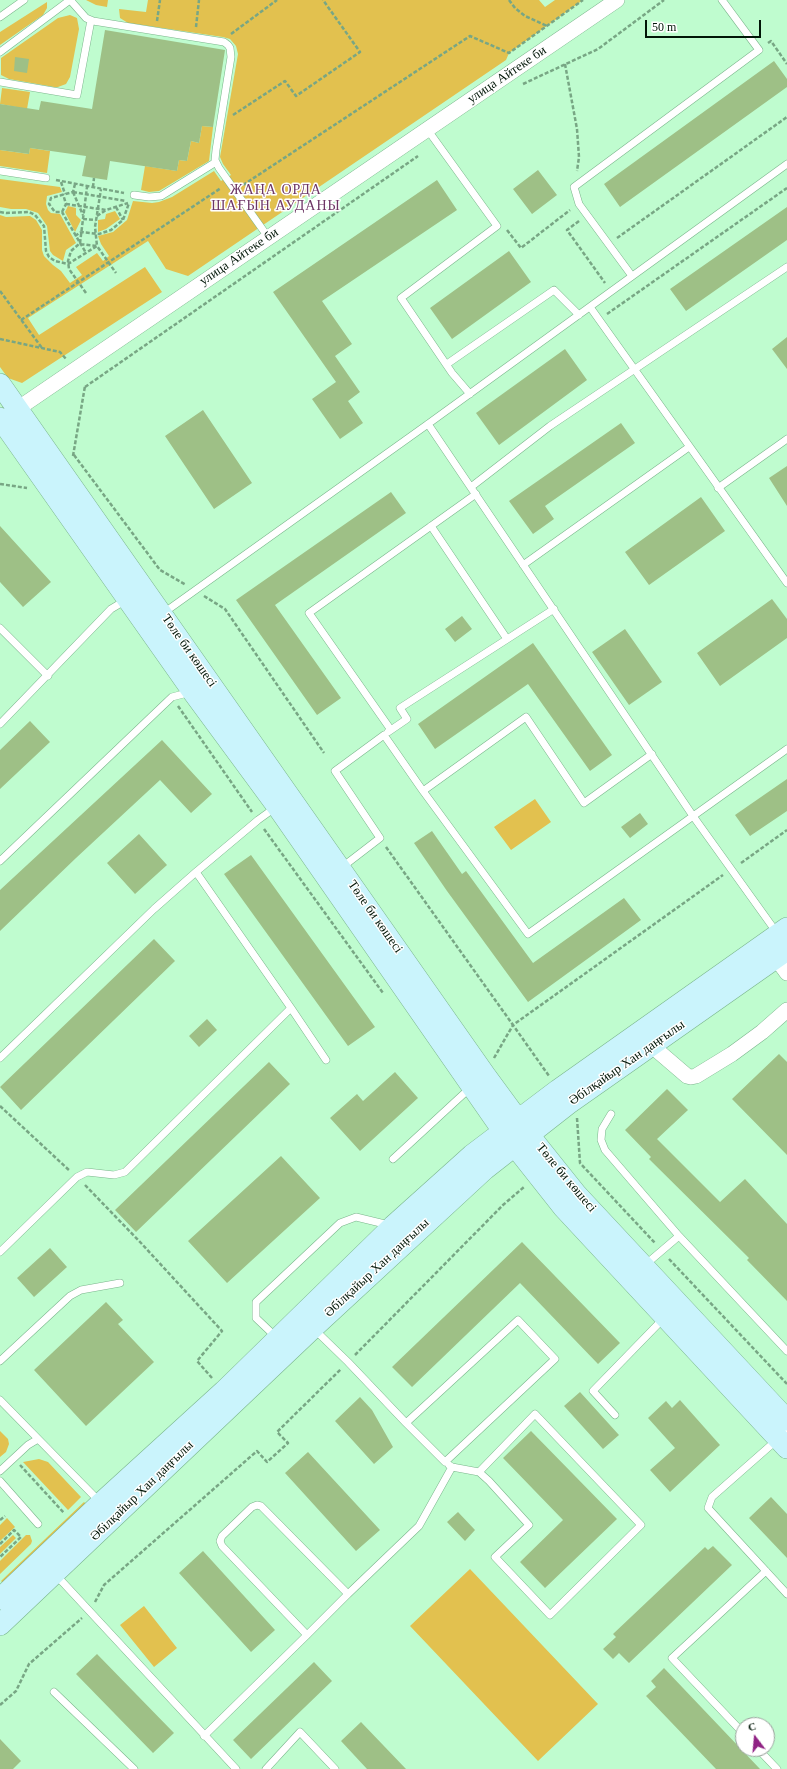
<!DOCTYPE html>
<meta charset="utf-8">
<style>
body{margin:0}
#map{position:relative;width:787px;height:1769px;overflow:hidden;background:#bffccf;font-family:"Times New Roman",serif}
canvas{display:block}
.north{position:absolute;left:735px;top:1717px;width:40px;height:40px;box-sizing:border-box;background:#fff;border:1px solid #99a29c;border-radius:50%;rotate:344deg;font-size:11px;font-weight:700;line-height:16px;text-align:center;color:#011607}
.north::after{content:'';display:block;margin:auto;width:14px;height:18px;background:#902284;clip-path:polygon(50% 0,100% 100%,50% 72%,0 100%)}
.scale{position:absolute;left:645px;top:20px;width:116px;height:18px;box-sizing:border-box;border:2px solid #011607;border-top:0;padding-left:5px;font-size:12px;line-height:14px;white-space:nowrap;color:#011607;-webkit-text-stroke:3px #fff;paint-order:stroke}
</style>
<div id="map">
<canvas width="787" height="1769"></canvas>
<div class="north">С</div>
<div class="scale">50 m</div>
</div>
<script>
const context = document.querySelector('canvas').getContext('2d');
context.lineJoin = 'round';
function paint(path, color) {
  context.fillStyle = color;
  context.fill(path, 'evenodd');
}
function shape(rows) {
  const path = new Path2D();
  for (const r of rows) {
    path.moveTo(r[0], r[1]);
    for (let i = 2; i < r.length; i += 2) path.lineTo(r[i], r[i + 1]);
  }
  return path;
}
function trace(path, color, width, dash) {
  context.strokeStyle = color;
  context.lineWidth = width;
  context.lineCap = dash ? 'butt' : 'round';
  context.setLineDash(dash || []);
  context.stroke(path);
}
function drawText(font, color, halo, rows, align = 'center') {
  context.font = font + ' "Times New Roman",serif';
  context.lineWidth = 3;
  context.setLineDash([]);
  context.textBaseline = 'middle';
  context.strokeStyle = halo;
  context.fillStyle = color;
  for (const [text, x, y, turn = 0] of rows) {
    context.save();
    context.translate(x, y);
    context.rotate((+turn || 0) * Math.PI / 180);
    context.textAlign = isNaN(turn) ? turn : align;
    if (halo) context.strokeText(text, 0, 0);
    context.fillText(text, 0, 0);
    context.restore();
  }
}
paint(shape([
 [86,0,108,0,107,7,96,5],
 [148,0,539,0,545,7,555,0,583,0,509,53,506,60,188,276,166,269,148,241,28,318,39,335,145,267,162,292,22,383,8,378,0,367,0,215,6,217,30,216,36,220,42,230,42,250,44,256,53,265,61,271,70,283,82,275,76,267,97,253,103,261,109,256,101,244,98,236,113,232,127,220,133,201,152,203,159,202,172,197,214,171,221,181,231,175,223,164,220,157,238,54,236,46,230,39,223,37,128,23,120,18,119,9,146,12],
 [47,2,47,8,43,15,0,45,0,32],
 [70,15,77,18,79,29,70,77,66,84,58,87,54,87,9,79,1,75,1,58,58,18],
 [2,88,30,92,27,109,0,104],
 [202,126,213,127,209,161,159,191,149,192,141,190,145,166,177,171,179,160,187,161,191,141,199,143],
 [30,148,50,151,47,173,0,166,0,150,29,154],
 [0,179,60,187,62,192,47,196,46,204,48,210,51,213,60,214,76,243,66,250,63,261,53,255,50,251,47,226,38,213,26,209,11,209,0,207],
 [68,206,76,208,76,215,81,220,75,232,65,212],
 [115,211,120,219,106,229,98,232,98,220,105,219,106,214],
 [535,799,551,822,511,850,494,827],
 [0,1431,8,1439,9,1444,6,1452,0,1457],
 [39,1459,48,1462,81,1497,68,1510,23,1462],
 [84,1502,86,1504,3,1583,1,1581],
 [7,1518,15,1527,0,1541,0,1525],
 [13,1535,16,1538,0,1554,0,1547],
 [26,1535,30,1535,32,1541,31,1544,0,1574,0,1561],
 [470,1569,598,1704,538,1761,410,1626],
 [144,1606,177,1648,154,1667,120,1625]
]), '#e2c14f');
paint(shape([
 [105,30,225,50,213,127,202,126,199,143,191,141,187,161,179,160,177,171,110,161,107,180,82,176,86,156,30,148,29,154,0,150,0,104,39,110,41,101,92,109],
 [15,57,29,59,27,73,14,71],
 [774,61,787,79,787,87,620,207,604,184],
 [538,170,557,195,532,214,513,189],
 [437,180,457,210,322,301,352,344,335,356,360,392,348,401,363,423,340,439,312,399,336,382,273,292],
 [787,207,787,240,686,311,670,289],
 [509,251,531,282,452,339,430,308],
 [787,337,787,369,772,349],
 [565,349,587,380,499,445,476,413],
 [203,410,252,483,214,509,165,436],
 [621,423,635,443,545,506,554,519,533,534,509,501],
 [787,466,787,506,769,478],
 [391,492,406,513,275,605,341,698,317,715,236,600],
 [701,497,725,531,649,585,625,552],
 [0,526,51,582,23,607,0,582],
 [772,599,787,619,787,638,720,686,697,653],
 [462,616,472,629,455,642,445,629],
 [625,629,662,682,629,705,592,652],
 [533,643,612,755,590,771,528,684,435,749,418,724],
 [30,721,50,742,0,789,0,750],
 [162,740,212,794,191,813,160,780,76,858,0,931,0,890],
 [787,779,787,811,750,836,735,815],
 [640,813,648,824,630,838,621,827],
 [432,831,462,874,466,871,533,963,624,898,641,920,528,1002,447,891,414,843],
 [139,834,167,865,135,894,107,863],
 [251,855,375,1027,348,1046,224,874],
 [154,939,175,961,21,1110,0,1087],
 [207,1019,217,1030,199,1047,189,1036],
 [779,1054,787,1062,787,1155,732,1099],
 [269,1062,290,1084,136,1232,115,1210],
 [395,1072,418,1098,360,1151,330,1118,357,1094,363,1101],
 [667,1089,688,1110,657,1139,720,1202,745,1179,787,1224,787,1301,747,1260,749,1258,649,1159,651,1157,625,1130],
 [281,1156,320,1198,227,1283,188,1241],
 [522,1242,620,1343,598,1364,520,1283,412,1387,392,1367],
 [50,1248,67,1267,34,1297,17,1278],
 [106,1302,123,1320,118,1324,154,1362,86,1426,34,1370],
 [580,1392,619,1435,603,1449,564,1406],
 [360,1397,372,1410,393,1447,374,1464,335,1421],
 [680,1400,720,1445,670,1492,650,1470,675,1448,648,1418,666,1401,672,1408],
 [531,1431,617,1519,545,1588,520,1562,563,1520,503,1458],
 [308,1452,380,1530,356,1551,285,1473],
 [771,1497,787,1514,787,1558,749,1518],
 [458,1512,475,1530,465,1541,447,1522],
 [713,1546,732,1565,629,1663,619,1653,613,1659,603,1649,616,1637,613,1634,705,1547,708,1550],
 [203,1551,275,1630,251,1652,179,1573],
 [97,1654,174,1733,153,1753,76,1674],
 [314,1662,332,1681,251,1759,233,1740],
 [664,1668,760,1769,716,1769,646,1696,656,1687,651,1681],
 [361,1722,406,1769,367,1769,341,1741],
 [0,1739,21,1761,13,1769,0,1769]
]), '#9ec086');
const lane = shape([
 [71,1,86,18,93,21,224,42,228,45,230,48,231,57,216,150,215,160,219,168,268,237],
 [0,17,24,0],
 [0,52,70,0],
 [0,82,77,95,91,20],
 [427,129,497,226,401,298,452,373,470,394],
 [0,171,46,178],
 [134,195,149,197,161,196,216,162],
 [632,276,579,204,574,187,759,50,722,0],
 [590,307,787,583],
 [447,364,554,290,579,315],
 [428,424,693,816,777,933],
 [471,487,550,426,787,267],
 [718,488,787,439],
 [431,526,507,639],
 [523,565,689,447],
 [162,614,428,424,787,164],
 [0,628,48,676],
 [0,724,111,609,126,600],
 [391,730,309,613,476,494],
 [388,732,407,719,400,708,554,609],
 [423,791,528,934,787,749],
 [0,861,172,697,191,692],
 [341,868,380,838,335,771,384,735,423,791,526,717,584,803,652,754],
 [196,872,258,820,276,807],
 [291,1008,326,1060],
 [0,1058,154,909,196,872,291,1008,125,1172,114,1175,87,1172,77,1177,0,1252],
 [611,1114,602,1129,601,1140,605,1150,679,1236,787,1351],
 [393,1159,470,1088],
 [645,1265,679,1236],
 [314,1329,348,1362,406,1423,445,1462,555,1359,518,1320,406,1423],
 [277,1338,256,1318,256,1302,340,1223,356,1217,389,1225],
 [0,1361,70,1296,81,1290,120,1283],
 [0,1400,99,1501],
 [615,1415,593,1391,664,1318],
 [787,1431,712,1497,708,1508,787,1594],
 [452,1467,479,1472,489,1481,529,1525,495,1557,550,1615,641,1525,535,1414,479,1472],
 [0,1471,28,1445,38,1439],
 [0,1481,38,1524],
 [56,1575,236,1769],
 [348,1594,419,1526,452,1467,449,1465],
 [54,1692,134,1769],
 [743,1733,672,1658,766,1571],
 [204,1736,307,1635,348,1594,261,1506,257,1505,252,1507,222,1536,220,1541,222,1546,307,1635],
 [758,1749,777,1769],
 [266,1769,300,1732,335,1769]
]);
const street = shape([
 [10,414,617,0],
 [777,948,776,958,787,973],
 [652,1046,687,1076,691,1077,696,1076,732,1054,762,1032,787,1010]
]);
const secondary = shape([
 [0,384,485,1075,529,1135,577,1195,787,1420],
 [0,418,193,692,277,806,503,1131,563,1207,787,1448],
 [0,1599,101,1503,224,1391,393,1226,472,1155,558,1090,787,928],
 [0,1625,313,1328,485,1169,568,1104,787,950]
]);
trace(lane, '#7ab58b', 8);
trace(street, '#7ab58b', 16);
trace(secondary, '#7ab58b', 22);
trace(shape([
 [509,0,515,8,525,16,547,26],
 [157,21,160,0],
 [196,27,199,0],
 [231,34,277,0],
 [768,43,771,41,787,64],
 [565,64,577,129,579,157,577,171],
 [523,84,598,49,664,0],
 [233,115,285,81,296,96,360,52,323,0],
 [56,180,124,193],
 [61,182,65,194],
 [75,184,73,192,51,198,49,204,55,212,62,212,86,253],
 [243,185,470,36,509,53,583,0],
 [93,187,94,178],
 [73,192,126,201],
 [73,192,83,215],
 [66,204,106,210,128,203],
 [116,207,123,220],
 [0,212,6,213,29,212,35,215,44,226,46,251,49,257,55,261,68,264,97,246,116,273],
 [62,212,66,204,63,194],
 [97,216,106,210],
 [83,219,96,220],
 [579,221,567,230,605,283],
 [507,230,521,248,570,210],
 [75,236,81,232,99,234,111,230,123,220,129,203],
 [617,238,787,117],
 [80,243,87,187],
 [0,291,42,348],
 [86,293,69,269,68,261,71,251,79,244,97,246,95,227,101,189],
 [607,314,787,188],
 [21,320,221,188],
 [0,339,60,352,66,359],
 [85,387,418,156],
 [74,455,160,570,186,585],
 [73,456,85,386],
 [0,484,27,488],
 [204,596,225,609,324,753],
 [178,706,252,812],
 [264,829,383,993],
 [386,847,513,1025,723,875],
 [741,863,787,830],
 [494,1058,513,1025,549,1076],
 [0,1106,70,1171],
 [577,1118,580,1163,655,1243],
 [85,1185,141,1243,222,1331,197,1361,212,1378],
 [669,1259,787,1384],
 [355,1355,503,1205,524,1187],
 [20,1465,64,1513],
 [0,1520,5,1516],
 [0,1544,14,1530,21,1537,0,1557],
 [95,1602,104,1585,257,1451,267,1462,288,1443,277,1432,341,1369],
 [0,1705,16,1691,29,1664,82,1618]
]), '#78a684', 2.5, [4, 2]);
trace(lane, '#fff', 7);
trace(street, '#fff', 15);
trace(secondary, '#caf4fc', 21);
drawText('13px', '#011607', '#fff', [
 ["улица Айтеке би",507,75,-34],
 ["улица Айтеке би",239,257,-34],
 ["Төле би көшесі",189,651,55],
 ["Төле би көшесі",375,917,55],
 ["Әбілқайыр Хан даңғылы",627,1063,-35],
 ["Төле би көшесі",566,1178,50],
 ["Әбілқайыр Хан даңғылы",377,1268,-43],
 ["Әбілқайыр Хан даңғылы",142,1491,-44]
]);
context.letterSpacing = '1px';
drawText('14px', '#6d3665', '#fff', [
 ["ЖАҢА ОРДА",276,190],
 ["ШАҒЫН АУДАНЫ",276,206]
]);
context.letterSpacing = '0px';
</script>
